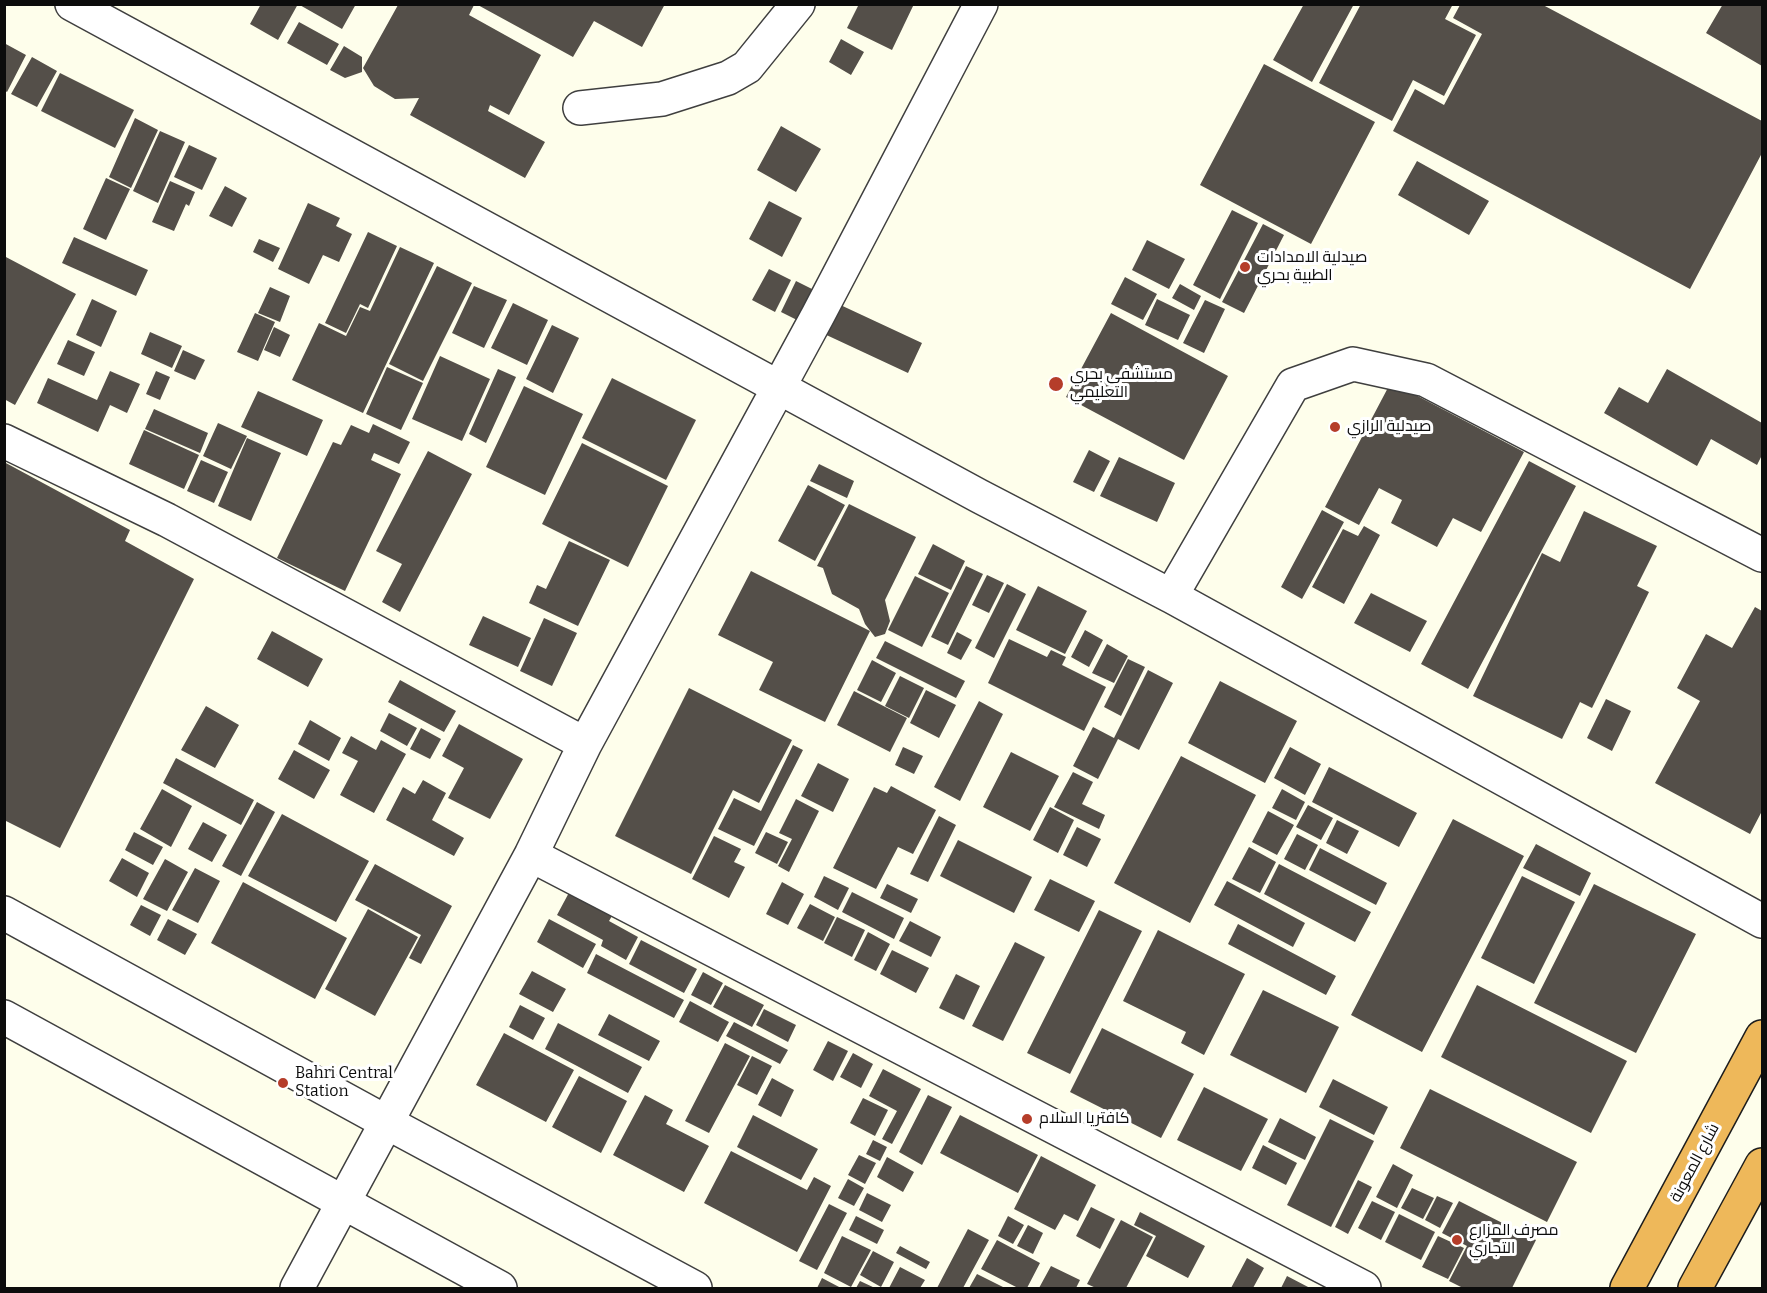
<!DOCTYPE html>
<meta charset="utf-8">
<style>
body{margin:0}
#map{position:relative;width:1767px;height:1293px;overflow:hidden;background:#fefeeb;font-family:Bitter,serif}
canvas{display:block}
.frame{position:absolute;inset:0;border:6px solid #0c0c0c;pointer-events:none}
</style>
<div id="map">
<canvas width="1767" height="1293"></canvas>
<div class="frame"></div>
</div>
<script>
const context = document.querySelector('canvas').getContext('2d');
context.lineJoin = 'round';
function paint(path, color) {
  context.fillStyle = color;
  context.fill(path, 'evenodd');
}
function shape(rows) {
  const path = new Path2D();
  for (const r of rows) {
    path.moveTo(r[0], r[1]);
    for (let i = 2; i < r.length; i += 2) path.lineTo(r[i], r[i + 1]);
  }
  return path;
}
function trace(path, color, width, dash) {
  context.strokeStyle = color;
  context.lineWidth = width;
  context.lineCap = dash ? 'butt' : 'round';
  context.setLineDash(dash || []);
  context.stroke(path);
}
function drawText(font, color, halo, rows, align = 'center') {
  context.font = font + ' Bitter,Cairo,serif';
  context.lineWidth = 6;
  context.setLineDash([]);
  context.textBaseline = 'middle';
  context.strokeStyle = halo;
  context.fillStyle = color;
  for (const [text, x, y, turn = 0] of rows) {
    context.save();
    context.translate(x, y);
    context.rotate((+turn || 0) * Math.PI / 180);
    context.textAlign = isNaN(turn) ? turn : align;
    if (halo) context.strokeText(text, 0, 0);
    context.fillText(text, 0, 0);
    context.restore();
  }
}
paint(shape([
 [261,4,298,4,278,40,250,24],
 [298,4,356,4,342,29],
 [476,4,665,4,642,47,594,21,573,57],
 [859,4,914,4,892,50,847,28],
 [1304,4,1354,4,1312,82,1273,60],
 [1361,4,1453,4,1445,19,1476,35,1444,96,1413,80,1392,121,1319,83],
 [1723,4,1762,4,1762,66,1706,33],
 [398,5,474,5,469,15,541,55,509,115,490,105,488,111,545,142,525,178,410,115,419,98,395,99,374,86,363,68],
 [1460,5,1543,5,1762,121,1762,153,1690,289,1393,131,1415,89,1444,105,1482,34,1453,18],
 [299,22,339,44,327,65,287,43],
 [841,39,864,52,851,75,829,62],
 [4,43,26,55,7,92,4,90],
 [344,46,362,57,362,72,345,78,330,70],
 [32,57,57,71,37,107,11,94],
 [1264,64,1375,122,1311,244,1200,185],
 [60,73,134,110,115,148,41,111],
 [135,118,158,130,131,188,109,177],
 [781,126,821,149,796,192,757,170],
 [160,131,185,142,158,203,133,191],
 [189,145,217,158,202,190,174,177],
 [1417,161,1489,201,1469,235,1398,195],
 [106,178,130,189,106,240,83,229],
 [170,181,195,192,189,206,186,204,174,231,152,222],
 [225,186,247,198,232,227,209,216],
 [769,201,802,218,782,257,749,239],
 [308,203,340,218,336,226,352,234,339,262,323,255,309,284,278,269],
 [1232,210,1258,223,1220,299,1193,285],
 [1263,224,1284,235,1244,313,1222,302],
 [368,232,397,246,368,308,360,304,346,333,325,323],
 [74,237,148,270,136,296,62,263],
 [259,239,280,248,273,262,253,252],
 [1147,240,1185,259,1169,289,1132,270],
 [400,247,434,263,363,413,292,380,319,323,346,336,360,307,370,311],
 [4,256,76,294,15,405,4,399],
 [437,266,472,283,423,381,389,364],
 [769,269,791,280,775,312,752,300],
 [1125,277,1157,294,1143,320,1111,304],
 [796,281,820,293,805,324,781,312],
 [1180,284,1201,296,1194,310,1172,298],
 [474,286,507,300,484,348,452,333],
 [270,287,290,296,280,322,258,313],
 [92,299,117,311,101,347,76,335],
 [1157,299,1190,315,1178,340,1145,325],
 [1205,300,1225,309,1204,353,1183,343],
 [834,302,922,343,908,373,820,332],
 [513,303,548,320,527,365,491,348],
 [255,313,275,322,258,361,237,352],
 [1111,313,1228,376,1184,460,1066,397],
 [552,325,579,338,553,393,526,379],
 [274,327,290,335,280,357,264,350],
 [150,332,182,346,172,368,141,354],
 [68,340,95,352,84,376,57,364],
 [183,350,205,360,195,380,174,371],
 [440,356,490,379,462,441,412,419],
 [387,367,423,383,401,430,366,414],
 [498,369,516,377,486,443,469,434],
 [1667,369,1762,423,1762,455,1757,465,1711,439,1697,466,1604,413,1619,387,1648,403],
 [110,371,140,384,127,413,110,405,98,432,37,403,48,378,97,400],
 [156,371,170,377,160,400,146,394],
 [612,378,696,420,666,480,582,438],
 [1391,382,1524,452,1481,532,1453,518,1437,547,1391,523,1402,500,1379,488,1359,525,1325,507],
 [524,386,583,414,545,495,486,467],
 [258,391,323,420,307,456,241,427],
 [154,409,208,433,200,453,145,429],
 [218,423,247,436,231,469,203,456],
 [373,424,410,442,399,464,374,453,371,460,401,474,345,591,277,558,333,442,341,445,351,425,369,433],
 [144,430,199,455,184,489,129,464],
 [247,438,281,453,251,521,218,506],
 [582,443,668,486,628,567,542,524],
 [1089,450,1110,461,1094,492,1073,482],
 [428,451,472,474,400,612,382,602,402,564,376,551],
 [1119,457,1175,483,1157,522,1100,496],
 [201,460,228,472,214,503,187,491],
 [1529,461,1576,486,1468,689,1421,664],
 [4,462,130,530,125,541,194,579,60,848,4,820],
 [819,464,854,481,847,498,810,481],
 [808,485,845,505,815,561,778,541],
 [849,504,916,537,885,600,890,621,885,634,875,637,865,624,859,609,832,594,823,568,817,566],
 [1322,510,1344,522,1302,599,1281,587],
 [1584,511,1657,546,1637,586,1649,592,1592,708,1580,702,1562,739,1473,696,1542,553,1560,562],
 [1364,526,1380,535,1344,604,1312,587,1343,529,1358,536],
 [569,541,610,560,578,626,529,603,537,585,546,589],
 [933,544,965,561,951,590,918,574],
 [966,566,983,574,948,645,931,637],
 [751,571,870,631,825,722,759,690,773,662,718,635],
 [987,575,1004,583,989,613,972,605],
 [915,576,949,593,922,647,888,630],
 [1007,584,1026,594,994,658,975,648],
 [1038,586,1087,611,1065,654,1016,630],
 [1371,593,1427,621,1410,652,1354,623],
 [1755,607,1762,611,1762,811,1750,834,1655,783,1700,701,1677,688,1706,634,1732,648],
 [483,616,531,638,518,667,469,645],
 [544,618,577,633,552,686,520,671],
 [1085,630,1103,640,1089,667,1071,657],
 [272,631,323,659,308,687,257,659],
 [957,632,972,640,961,660,947,653],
 [1009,639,1047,657,1051,650,1066,657,1062,665,1106,687,1084,731,988,683],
 [885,641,965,681,956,698,876,658],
 [1107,644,1128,656,1114,683,1092,673],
 [1128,659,1145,667,1121,716,1104,707],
 [872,660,896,673,881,702,857,690],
 [1148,670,1173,683,1139,750,1118,739,1098,779,1073,766,1093,727,1114,738],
 [900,676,924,688,909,718,885,706],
 [400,680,456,711,444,732,388,702],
 [1220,681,1297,721,1265,783,1188,743],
 [689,688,792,740,759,803,733,790,691,874,615,836],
 [926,690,956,705,939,738,910,723],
 [854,691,907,718,890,752,837,725],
 [1606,699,1631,711,1612,751,1587,738],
 [979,701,1003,714,960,801,934,787],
 [206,706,239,725,215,768,181,750],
 [389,713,417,728,407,746,380,731],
 [310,720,341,738,329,761,298,744],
 [459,724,523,759,490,819,448,798,464,768,442,756],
 [421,728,441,739,430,759,410,749],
 [351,736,376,750,381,740,406,754,374,813,340,795,358,761,342,753],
 [793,745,803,750,754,846,718,829,734,798,761,811],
 [903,747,923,756,914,774,895,765],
 [1290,747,1321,764,1305,795,1274,778],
 [294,750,330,770,314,799,278,779],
 [1011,752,1059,776,1030,831,983,807],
 [1181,756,1256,795,1190,923,1114,883],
 [176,758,254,800,241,825,163,783],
 [818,763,849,779,833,812,801,796],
 [1329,767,1417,813,1399,847,1312,802],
 [1073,772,1093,782,1082,804,1105,815,1099,829,1054,807],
 [423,780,446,793,432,820,464,838,454,856,386,820,403,787,415,794],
 [891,786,936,810,913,854,898,847,876,889,833,868,874,787,887,793],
 [162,789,192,806,171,847,140,829],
 [1282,789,1305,802,1296,820,1272,808],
 [796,799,819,811,789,872,778,866,792,839,779,833],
 [257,802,275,812,241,876,222,866],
 [1308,805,1333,818,1321,840,1296,827],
 [1050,807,1074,820,1058,853,1033,840],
 [1268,811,1294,825,1277,855,1252,842],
 [282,814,369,861,336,922,248,876],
 [939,816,956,825,928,882,910,874],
 [1453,819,1524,856,1422,1052,1351,1015],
 [1337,820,1359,831,1347,854,1326,843],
 [203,822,227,835,212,862,188,849],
 [1077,827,1101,839,1087,867,1063,855],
 [134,832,163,847,153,865,125,850],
 [766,832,788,842,777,864,755,853],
 [1297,834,1318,845,1305,870,1284,859],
 [714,836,741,849,734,862,745,867,729,898,692,879],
 [958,840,1032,877,1014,913,940,876],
 [1536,844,1591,873,1580,896,1523,868],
 [1249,847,1276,862,1260,893,1232,879],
 [1320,848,1387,883,1376,905,1309,870],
 [122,858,149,873,137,897,109,881],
 [165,859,188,872,167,911,143,899],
 [375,864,452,906,421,964,409,958,421,935,355,900],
 [1279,864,1371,912,1355,942,1264,894],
 [195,868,220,881,198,923,172,910],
 [824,876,849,888,838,910,814,897],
 [1522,876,1575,902,1534,984,1481,958],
 [1050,879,1095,901,1079,932,1034,910],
 [1227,881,1305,923,1293,947,1214,905],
 [243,882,347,938,315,999,211,943],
 [782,882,804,894,788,925,766,914],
 [887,884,918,899,911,913,880,898],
 [1594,884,1696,934,1636,1053,1534,1003],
 [572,887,615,911,609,921,638,937,626,960,601,946,603,940,557,915],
 [852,892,904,918,894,939,842,912],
 [810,904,835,917,823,941,797,928],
 [141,905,161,915,150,936,130,925],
 [368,909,418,937,375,1016,325,989],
 [1099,910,1142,931,1070,1074,1027,1053],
 [837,917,865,930,852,957,824,943],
 [168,919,197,934,185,955,157,940],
 [549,919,596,944,583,968,537,942],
 [910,921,941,937,931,957,899,941],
 [1238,924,1336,976,1326,995,1228,944],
 [1158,930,1245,974,1204,1055,1181,1043,1186,1032,1123,1001],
 [868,932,890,944,876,971,854,960],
 [641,940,697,969,684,993,629,964],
 [1015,942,1045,957,1003,1041,972,1026],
 [892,950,929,968,916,993,880,974],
 [596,954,684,1000,674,1018,587,973],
 [532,971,566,989,553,1012,519,994],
 [703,972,723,983,711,1005,691,995],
 [956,974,980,986,964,1020,939,1008],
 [725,985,764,1005,752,1027,713,1007],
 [1477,985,1627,1061,1591,1133,1441,1057],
 [1263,990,1339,1027,1306,1093,1230,1055],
 [690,1001,729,1022,718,1042,679,1022],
 [520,1005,545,1018,533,1040,509,1027],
 [764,1009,796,1025,788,1042,756,1025],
 [609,1014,660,1041,649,1061,598,1035],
 [734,1022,788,1050,780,1064,726,1036],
 [558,1023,642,1067,628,1093,545,1049],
 [1102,1028,1194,1074,1161,1138,1070,1092],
 [504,1033,574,1070,546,1122,476,1085],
 [828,1041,848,1051,833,1081,813,1070],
 [725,1043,750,1056,709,1133,685,1121],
 [853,1053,873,1064,861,1088,840,1077],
 [752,1056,772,1066,757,1095,737,1085],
 [883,1069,921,1089,892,1144,882,1139,897,1111,869,1096],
 [579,1076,627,1101,601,1153,552,1127],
 [772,1078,794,1090,781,1117,758,1105],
 [1333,1079,1388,1107,1374,1135,1319,1107],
 [1204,1087,1268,1119,1241,1171,1177,1140],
 [1430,1089,1577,1162,1547,1222,1400,1148],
 [645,1095,673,1110,666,1124,709,1146,684,1192,613,1155],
 [928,1095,952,1107,922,1165,899,1152],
 [863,1098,888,1110,875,1136,850,1123],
 [753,1115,818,1149,801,1180,737,1147],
 [960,1115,1038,1155,1018,1193,940,1153],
 [1280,1118,1316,1137,1305,1160,1268,1142],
 [1330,1119,1374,1141,1331,1227,1287,1205],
 [873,1140,887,1147,880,1161,866,1154],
 [1263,1145,1297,1163,1286,1185,1252,1168],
 [731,1151,807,1190,814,1177,831,1186,797,1252,704,1203],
 [859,1155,876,1163,865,1184,848,1175],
 [1041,1156,1096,1185,1078,1221,1064,1214,1055,1230,1014,1209],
 [887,1157,914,1172,903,1192,877,1177],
 [1393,1164,1413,1175,1397,1208,1376,1197],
 [848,1179,864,1188,854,1206,838,1198],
 [1358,1180,1372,1187,1348,1234,1335,1227],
 [1412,1188,1434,1198,1423,1219,1401,1208],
 [867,1193,891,1205,882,1222,859,1210],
 [1437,1196,1453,1203,1440,1228,1425,1220],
 [1372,1201,1395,1212,1381,1240,1358,1228],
 [1459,1201,1536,1240,1512,1288,1463,1288,1449,1281,1467,1246,1442,1233],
 [829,1204,847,1213,817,1270,799,1261],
 [1091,1207,1115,1219,1100,1249,1076,1236],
 [1140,1212,1205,1246,1188,1278,1146,1256,1156,1236,1134,1225],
 [1399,1214,1435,1232,1421,1260,1385,1242],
 [856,1216,884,1230,877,1244,849,1230],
 [1008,1216,1024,1225,1013,1244,998,1236],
 [1121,1220,1153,1237,1126,1288,1096,1288,1087,1284],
 [1028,1225,1043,1233,1033,1254,1017,1246],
 [968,1229,989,1240,963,1288,937,1288],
 [842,1236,871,1250,851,1287,824,1273],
 [1438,1236,1464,1248,1448,1279,1422,1267],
 [997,1240,1040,1263,1027,1288,1018,1288,981,1269],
 [900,1246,930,1262,926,1269,896,1253],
 [873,1251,894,1262,881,1287,860,1275],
 [1247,1258,1264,1268,1253,1288,1231,1288],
 [1051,1266,1080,1280,1076,1288,1039,1288],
 [900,1267,925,1280,920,1288,889,1288],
 [977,1274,1005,1288,969,1288],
 [1287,1276,1310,1288,1281,1288],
 [822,1278,841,1288,817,1288],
 [860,1281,875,1288,856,1288]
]), '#544f49');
const minor = shape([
 [72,4,979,496,1171,596,1762,921],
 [580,108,662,99,728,78,747,67,798,4],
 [4,441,167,520,585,744],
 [1171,596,1293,385,1353,364,1426,380,1762,555],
 [531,855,1364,1288],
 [4,913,386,1122,695,1288],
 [4,1017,500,1288],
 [297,1288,531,855,585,744,818,315,981,4]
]);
const highway = shape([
 [1627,1288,1762,1037],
 [1695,1288,1762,1165]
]);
trace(minor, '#3f3f3f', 36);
trace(highway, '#1d1d1d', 36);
trace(minor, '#fff', 33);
trace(highway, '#eeb85a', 33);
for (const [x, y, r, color] of [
 [1245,267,6,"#b53d2a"],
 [1056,384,8,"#b53d2a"],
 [1335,427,6,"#b53d2a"],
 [283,1083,6,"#b53d2a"],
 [1027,1119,6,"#b53d2a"],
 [1457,1240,6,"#b53d2a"]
]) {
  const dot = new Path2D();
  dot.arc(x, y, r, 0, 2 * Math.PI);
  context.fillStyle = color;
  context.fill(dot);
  trace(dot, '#fff', 2);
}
drawText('16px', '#0c0c0c', '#fff', [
 ["صيدلية الامدادات",1257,258],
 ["الطبية بحري",1257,276],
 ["مستشفى بحري",1070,375],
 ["التعليمي",1070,393],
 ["صيدلية الرازي",1347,427],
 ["Bahri Central",295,1074],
 ["Station",295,1092],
 ["كافتريا السلام",1039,1119],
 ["مصرف المزارع",1469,1231],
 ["التجاري",1469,1249]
], 'left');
drawText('16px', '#0c0c0c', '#fff', [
 ["شارع المعونة",1695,1163,-62]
]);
</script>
